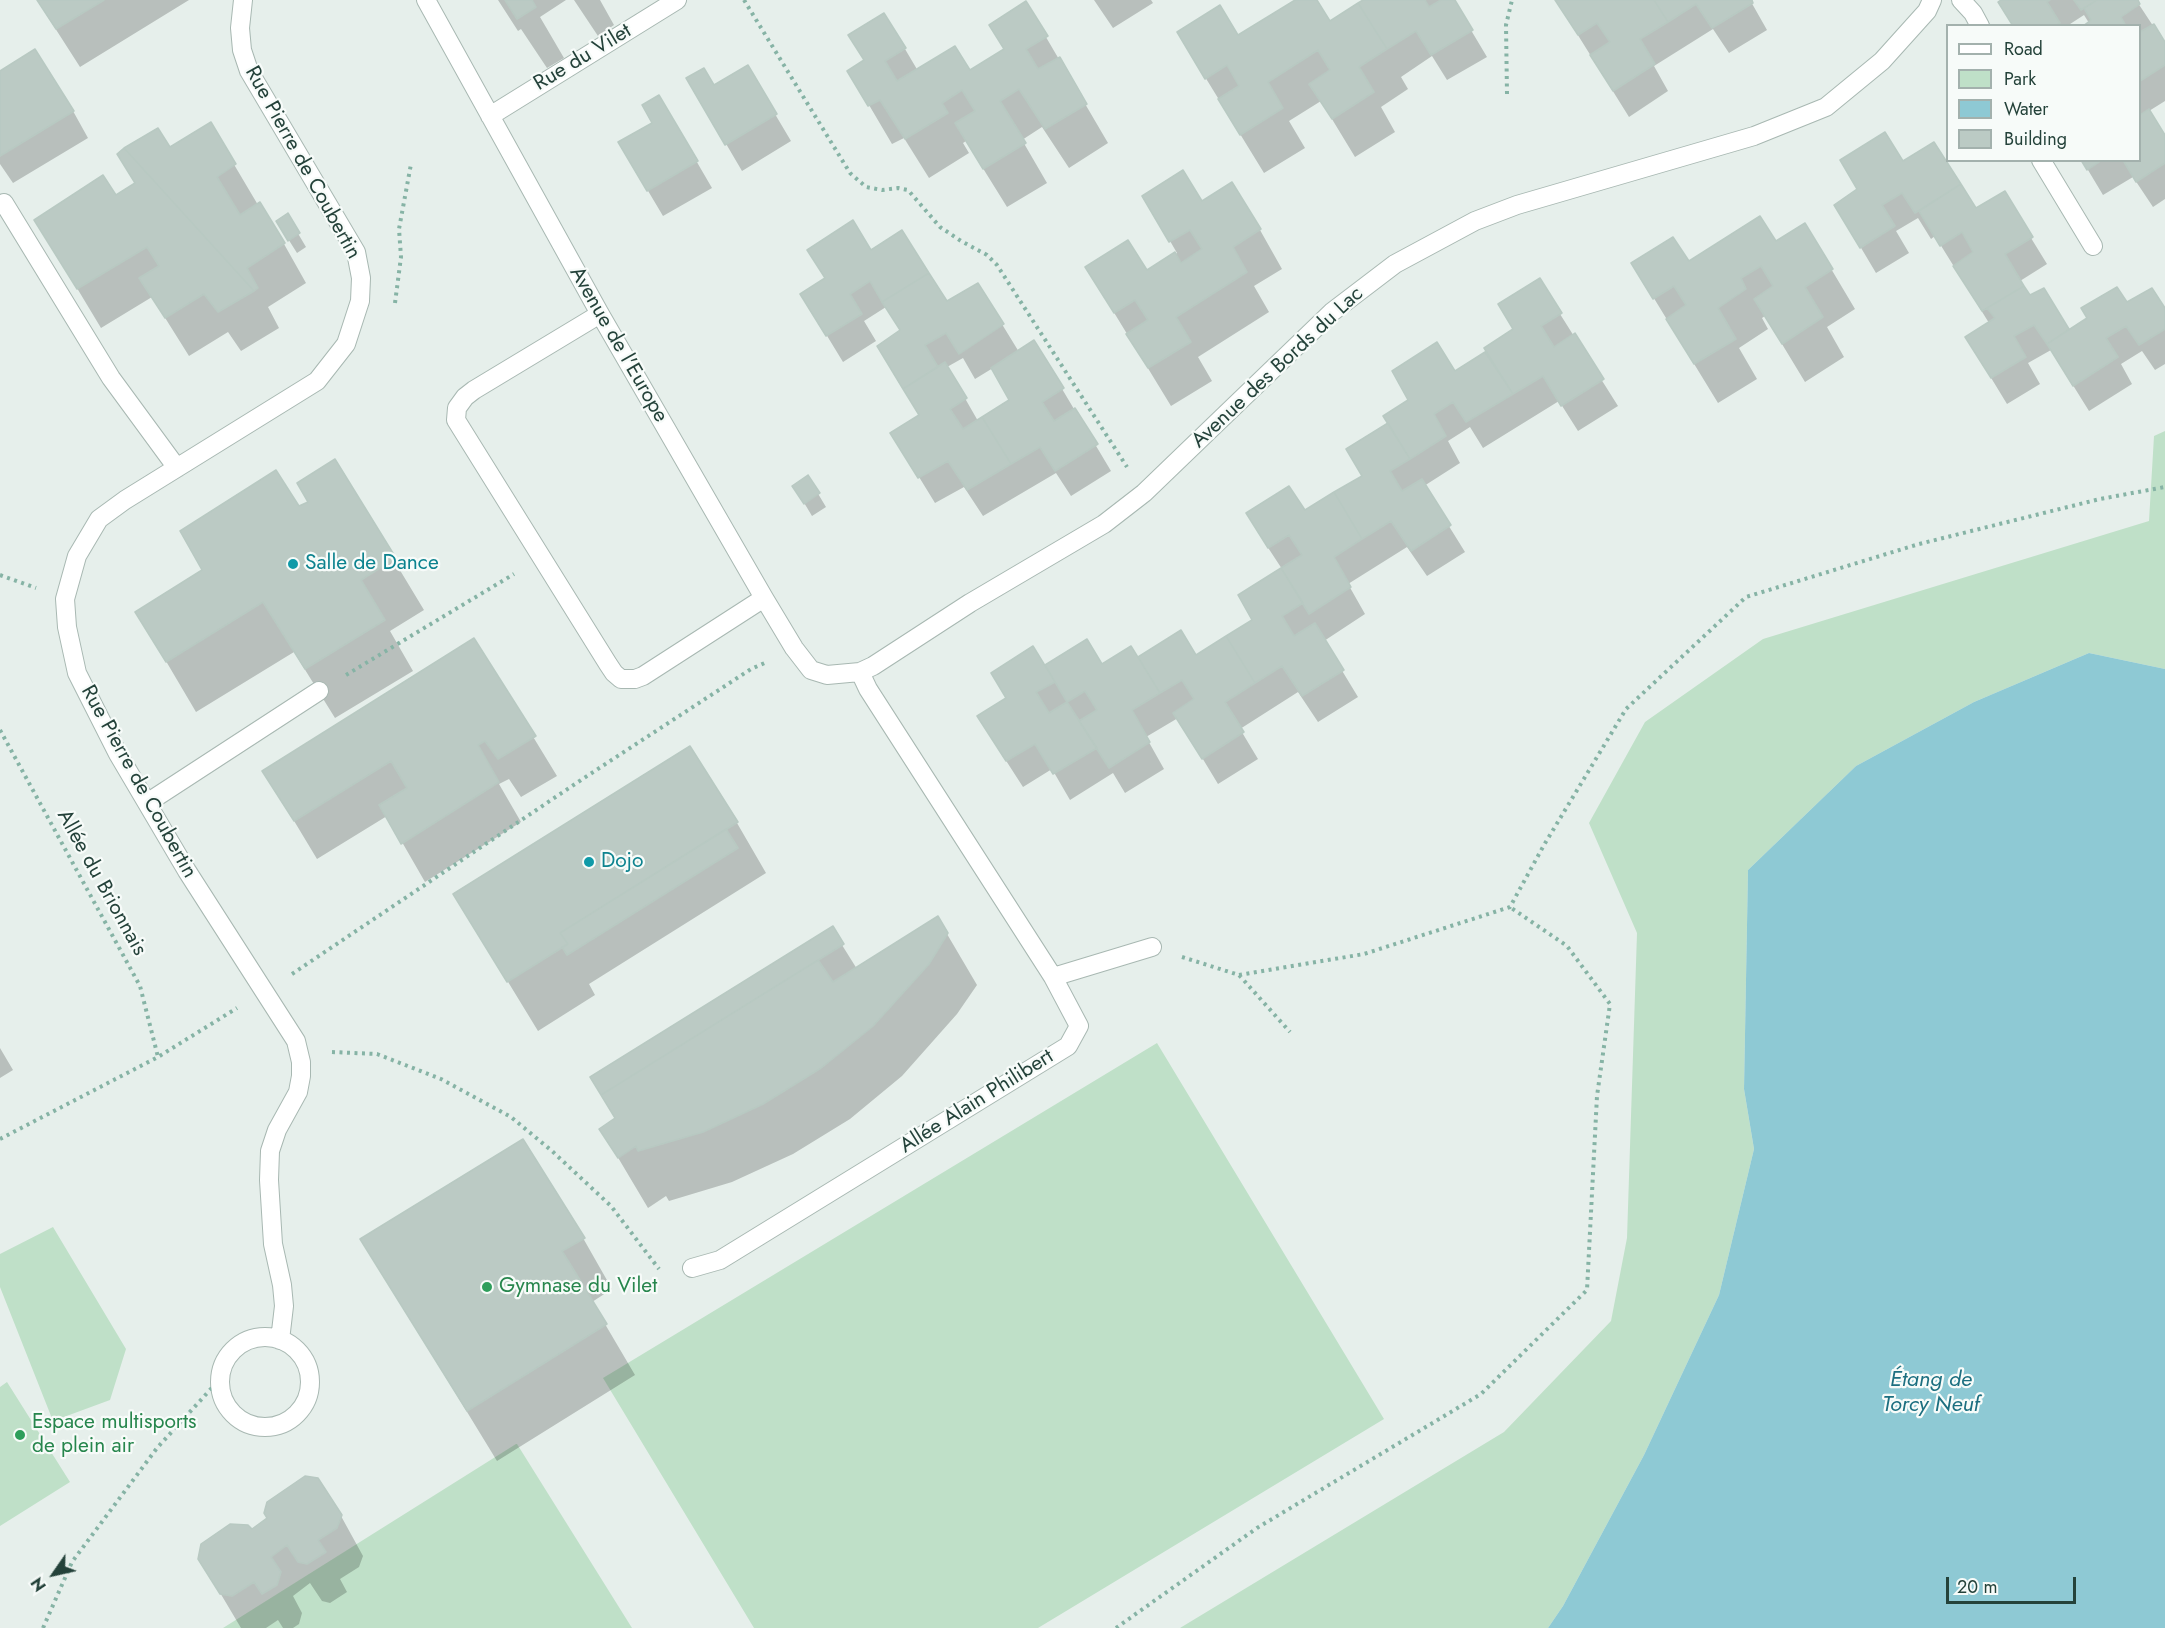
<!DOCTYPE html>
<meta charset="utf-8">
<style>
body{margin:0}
#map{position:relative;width:2165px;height:1628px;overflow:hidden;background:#e6efeb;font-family:Jost,sans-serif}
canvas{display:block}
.legend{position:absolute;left:1946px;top:24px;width:195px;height:138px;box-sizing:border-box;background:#f7fbf9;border:2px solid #a3b1ad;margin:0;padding:8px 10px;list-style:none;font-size:18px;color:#24423a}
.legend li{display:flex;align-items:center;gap:12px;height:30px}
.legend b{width:30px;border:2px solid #a3b1ad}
.north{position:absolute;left:24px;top:1544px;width:60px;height:60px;-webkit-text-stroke:4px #f7fbf9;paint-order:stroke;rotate:236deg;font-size:16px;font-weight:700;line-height:24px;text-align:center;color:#24423a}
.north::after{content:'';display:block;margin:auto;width:21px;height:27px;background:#24423a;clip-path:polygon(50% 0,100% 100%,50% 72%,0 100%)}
.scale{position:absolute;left:1946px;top:1577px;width:130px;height:27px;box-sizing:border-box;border:3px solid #24423a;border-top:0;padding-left:8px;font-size:18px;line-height:21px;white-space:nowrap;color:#24423a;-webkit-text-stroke:4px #f7fbf9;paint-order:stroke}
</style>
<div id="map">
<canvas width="2165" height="1628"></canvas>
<ul class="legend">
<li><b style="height:8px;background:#fff"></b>Road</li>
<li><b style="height:16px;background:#bfe0c8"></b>Park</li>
<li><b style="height:16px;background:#8ec9d4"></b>Water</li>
<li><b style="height:16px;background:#bbcac4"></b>Building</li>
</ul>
<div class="north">N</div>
<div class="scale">20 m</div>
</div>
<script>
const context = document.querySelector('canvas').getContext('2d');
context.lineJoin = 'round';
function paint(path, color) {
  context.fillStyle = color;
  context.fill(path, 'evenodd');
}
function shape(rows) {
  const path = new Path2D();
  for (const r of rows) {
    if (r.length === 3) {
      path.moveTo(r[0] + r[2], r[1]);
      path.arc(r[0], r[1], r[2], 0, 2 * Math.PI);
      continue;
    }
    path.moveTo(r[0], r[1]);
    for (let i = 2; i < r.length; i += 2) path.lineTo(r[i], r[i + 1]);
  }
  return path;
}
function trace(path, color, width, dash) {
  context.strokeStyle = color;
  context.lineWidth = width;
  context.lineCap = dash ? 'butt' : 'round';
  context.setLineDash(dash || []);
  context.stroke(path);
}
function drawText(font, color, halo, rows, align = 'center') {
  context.font = font + ' Jost,sans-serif';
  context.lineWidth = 4.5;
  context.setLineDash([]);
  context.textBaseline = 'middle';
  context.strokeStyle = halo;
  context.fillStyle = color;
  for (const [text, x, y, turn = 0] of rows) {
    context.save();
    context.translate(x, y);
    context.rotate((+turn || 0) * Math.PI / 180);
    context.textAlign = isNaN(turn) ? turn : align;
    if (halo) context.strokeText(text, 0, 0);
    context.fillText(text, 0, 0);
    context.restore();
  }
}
paint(shape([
 [2165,431,2165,669,2089,653,1974,702,1856,766,1748,870,1744,1089,1754,1149,1719,1295,1644,1455,1563,1606,1548,1628,1180,1628,1504,1432,1611,1321,1627,1238,1637,933,1589,823,1645,722,1763,639,2149,521,2154,436],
 [1157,1043,1384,1419,1038,1628,754,1628,603,1378],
 [53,1227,126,1349,110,1400,53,1421,0,1287,0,1254],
 [7,1382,70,1482,0,1526,0,1387],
 [517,1444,632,1628,223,1628,516,1444]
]), '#bfe0c8');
paint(shape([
 [2089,653,2165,669,2165,1628,1548,1628,1563,1606,1644,1455,1719,1295,1754,1149,1744,1089,1748,870,1856,766,1974,702]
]), '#8ec9d4');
paint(shape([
 [37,0,189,0,80,67],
 [498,0,566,0,540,17,564,58,547,68,521,29,518,31],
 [574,0,600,0,614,25,598,36],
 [1094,0,1151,0,1153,3,1113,28],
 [1298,0,1315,0,1329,23,1366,0,1453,0,1487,57,1447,80,1432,56,1401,77,1408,89,1381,107,1395,132,1355,157,1321,101,1289,121,1305,148,1264,173,1202,72,1237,38],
 [1556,0,1750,0,1767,30,1729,53,1713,29,1654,66,1668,91,1629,117],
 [2004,0,2136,0,2165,44,2165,101,2149,111,2165,138,2165,199,2153,207,2133,177,2103,195,2082,160,2140,160,2140,26,2086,26,2089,23,2084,15,2067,26,2014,26],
 [1026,3,1108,143,1069,168,1042,127,1022,140,1047,183,1007,207,966,141,963,143,969,153,929,178,904,138,892,144,849,71,905,49,918,71,969,72,1006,50],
 [747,67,791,141,742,171,688,79,714,87],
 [0,73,73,111,88,138,13,183,0,164],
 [659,97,712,188,663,216,635,169,654,123],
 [210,124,258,205,284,244,306,283,268,307,279,328,241,351,228,332,189,356,152,297,101,328,36,220,116,197,136,184,170,149],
 [1934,144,1976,210,2031,238,2047,264,2020,281,2029,297,2043,290,2069,331,2127,304,2165,311,2165,364,2155,370,2142,351,2121,364,2132,384,2089,411,2051,350,2028,363,2040,384,2007,404,1982,363,1989,323,1935,236,1931,239,1918,218,1896,231,1909,253,1876,273,1851,231,1902,163],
 [1144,196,1202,203,1260,230,1282,269,1254,286,1269,312,1198,357,1212,381,1171,406,1110,306,1146,272,1177,253],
 [287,215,306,247,297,253,285,234],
 [1805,225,1855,309,1827,327,1844,357,1805,382,1765,316,1762,318,1768,329,1739,348,1757,379,1718,403,1633,264,1688,263,1776,243],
 [871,252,946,303,978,285,1019,352,1034,342,1111,471,1071,496,1056,473,983,516,964,487,935,503,908,459,920,416,901,331,886,307,864,321,876,341,843,362,818,321],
 [963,358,975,379,993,368,1011,400,978,421,947,367],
 [1560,314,1618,406,1578,431,1559,401,1483,448,1470,427,1448,441,1460,463,1424,486,1465,552,1427,576,1407,547,1348,584,1365,614,1324,641,1358,697,1318,722,1298,692,1240,729,1258,759,1218,784,1178,718,1146,737,1164,769,1125,793,1113,773,1070,800,1052,769,1023,787,994,742,1008,699,1044,667,1086,642,1101,666,1137,659,1181,632,1196,657,1254,620,1282,569,1263,540,1363,476,1390,424,1455,373,1487,352],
 [334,461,424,610,390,631,413,671,335,718,294,652,196,712,137,612,310,503],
 [808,477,826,507,812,516,794,486],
 [474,640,557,776,521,797,509,779,499,784,521,822,425,882,387,816,317,859,264,771],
 [737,823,766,873,589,984,595,995,538,1031,455,895],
 [947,934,977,985,957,1014,902,1076,850,1119,793,1154,732,1182,669,1201,666,1196,648,1208,601,1129,617,1119,592,1078,842,945,857,969],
 [0,1048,13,1070,0,1078],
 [583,1238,612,1289,592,1302,635,1375,497,1461,362,1240],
 [341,1516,363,1556,359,1567,340,1579,347,1592,330,1603,322,1601,310,1583,293,1596,302,1613,299,1624,293,1628,283,1628,278,1620,266,1628,241,1628,200,1559,251,1531]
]), '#0003');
const building = shape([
 [37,0,104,0,56,29,37,0],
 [505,0,532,0,536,7,517,19,505,0],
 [1295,0,1317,0,1330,21,1358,3,1387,49,1359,67,1374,92,1332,119,1309,84,1330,70,1318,50,1268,82,1283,108,1240,135,1218,99,1239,86,1227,65,1205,79,1177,32,1220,5,1238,35,1295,0],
 [1363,0,1425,0,1429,7,1441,0,1455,0,1473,30,1431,55,1416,31,1387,49,1358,3,1363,0],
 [1555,0,1654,0,1668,22,1640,39,1655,64,1613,91,1590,55,1610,42,1597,23,1578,35,1555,0],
 [1654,0,1752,0,1753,3,1712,28,1696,4,1668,22,1654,0],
 [2001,0,2050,0,2047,2,2060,23,2055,26,2013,26,1998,2,2001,0],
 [2074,0,2097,0,2081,10,2074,0],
 [2097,0,2138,0,2140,4,2121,17,2126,26,2083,26,2091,20,2084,8,2097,0],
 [1026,1,1048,36,1026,49,1038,69,1060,57,1087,104,1045,129,1019,89,1000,101,1026,143,983,169,955,123,975,111,962,90,942,103,948,113,905,139,880,100,868,106,847,71,864,60,848,35,884,13,906,48,885,61,897,81,955,46,970,70,1004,49,989,25,1026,1],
 [2154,24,2165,42,2165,65,2140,81,2140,32,2154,24],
 [35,49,74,111,0,156,0,71,35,49],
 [748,65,777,114,725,145,686,78,704,68,714,85,748,65],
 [659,95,698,161,647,191,618,142,652,123,642,105,659,95],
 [2149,109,2165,135,2165,163,2136,182,2123,160,2140,160,2140,115,2149,109],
 [211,122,236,164,217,177,240,215,260,202,285,243,247,268,258,288,254,291,124,148,158,128,170,147,211,122],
 [1885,132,1903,161,1934,142,1961,184,1915,213,1902,193,1882,205,1895,226,1860,248,1834,205,1857,189,1840,160,1885,132],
 [124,148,254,291,218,312,204,294,165,318,139,278,159,266,147,247,77,289,34,220,103,175,116,195,135,183,117,154,124,148],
 [2081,160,2102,160,2087,170,2081,160],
 [1183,170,1202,201,1232,182,1261,229,1233,247,1247,272,1176,317,1191,342,1148,368,1126,334,1148,320,1135,300,1114,313,1085,267,1128,240,1147,270,1175,252,1181,263,1202,249,1190,230,1169,242,1142,196,1183,170],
 [1961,184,1976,208,2005,191,2033,237,2005,254,2024,286,1982,311,1953,266,1973,252,1962,232,1940,246,1919,211,1961,184],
 [288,213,300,233,288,241,276,221,288,213],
 [1760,216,1776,241,1805,223,1833,269,1805,287,1823,317,1782,344,1754,299,1773,286,1761,266,1741,278,1746,289,1718,308,1736,339,1694,364,1666,319,1686,305,1674,286,1653,299,1631,263,1673,237,1689,261,1760,216],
 [853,220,871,250,902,230,929,273,882,302,870,281,850,294,862,314,826,336,800,294,825,278,807,250,853,220],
 [929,273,947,301,978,283,1004,324,959,354,946,333,925,345,938,367,903,389,877,346,900,330,882,302,929,273],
 [1540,278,1562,313,1541,326,1554,347,1575,333,1604,379,1561,406,1543,376,1513,394,1484,348,1513,329,1498,304,1540,278],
 [2024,286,2030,295,2044,288,2069,329,2047,344,2034,325,2014,336,2026,357,1991,378,1965,337,1995,318,1987,308,2024,286],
 [2117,287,2127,302,2152,288,2165,308,2165,329,2139,345,2126,326,2106,338,2118,357,2073,386,2047,344,2087,318,2081,308,2117,287],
 [1034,340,1064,388,1042,402,1054,421,1075,408,1098,444,1055,471,1040,447,1011,464,982,417,1009,400,991,368,1034,340],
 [1437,342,1455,371,1485,352,1513,394,1466,422,1453,402,1434,414,1446,436,1410,459,1383,416,1408,400,1392,371,1437,342],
 [945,362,967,398,950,409,963,429,982,417,1011,464,967,490,948,461,918,478,890,433,919,415,903,389,945,362],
 [1388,423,1410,459,1390,471,1402,491,1422,479,1451,525,1411,551,1391,521,1362,539,1334,492,1362,476,1346,449,1388,423],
 [335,459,396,558,361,580,385,620,305,669,263,602,166,662,135,612,202,570,180,531,276,470,299,506,308,502,297,483,335,459],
 [808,475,820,493,804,504,792,486,808,475],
 [1289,486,1305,510,1334,492,1362,539,1334,557,1351,587,1309,614,1281,568,1302,555,1289,535,1268,548,1246,513,1289,486],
 [1281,568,1303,603,1282,616,1294,636,1315,623,1344,670,1302,696,1282,666,1255,683,1226,636,1252,620,1238,595,1281,568],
 [1181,630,1196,655,1226,636,1255,683,1225,702,1244,732,1202,759,1173,713,1194,699,1182,680,1160,693,1138,657,1181,630],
 [474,638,536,736,498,759,485,741,478,745,499,782,401,844,379,805,407,788,391,761,294,821,262,771,474,638],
 [1087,639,1102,664,1131,646,1160,693,1132,710,1150,742,1109,768,1079,721,1097,710,1085,691,1067,702,1045,665,1087,639],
 [1033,646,1055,682,1036,692,1049,713,1067,702,1097,748,1053,774,1035,744,1006,761,977,716,1006,698,991,673,1033,646],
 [690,746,738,822,560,933,568,944,507,982,453,894,690,746],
 [726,829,738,848,567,955,562,947,568,944,560,933,726,829],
 [938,916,948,933,929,964,873,1026,821,1068,763,1104,703,1132,638,1151,636,1146,618,1158,599,1129,615,1118,601,1095,818,960,833,982,938,916],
 [833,926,844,944,601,1095,590,1077,833,926],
 [523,1139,585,1238,562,1251,607,1324,467,1411,360,1239,523,1139],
 [305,1476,318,1478,342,1515,337,1528,318,1540,326,1552,307,1564,298,1562,287,1545,271,1557,281,1572,277,1585,262,1594,254,1582,232,1596,220,1594,198,1559,201,1544,230,1524,248,1525,252,1529,267,1518,264,1513,267,1502,305,1476]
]);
paint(building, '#bbcac4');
trace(building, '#b8c9c2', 1.5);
const minor = shape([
 [243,0,240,28,242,50,249,71,356,252,361,278,360,301,346,344,317,381,125,500,99,519,77,556,65,599,67,627,77,673,118,754,187,871,296,1041,301,1062,301,1076,298,1092,277,1130,270,1151,269,1180,273,1244,282,1285,284,1306,280,1340],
 [426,0,600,314,764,598,794,648,811,670,827,675,860,672,873,666,970,603,1104,524,1144,493,1332,312,1395,264,1475,221,1517,205,1754,136,1826,107,1882,61,1927,11,1932,0],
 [1961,0,1973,13,1980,26],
 [490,116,677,0],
 [2041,160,2093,246],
 [4,203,111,378,177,468],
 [600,314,474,390,465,397,457,408,456,420,608,664,614,673,621,679,635,679,643,676,764,598],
 [147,803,319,691],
 [1053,977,1152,947],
 [692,1268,720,1260,1068,1046,1079,1026,1053,977,868,689,860,672],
 [265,1382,45]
]);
trace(minor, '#a8b8b2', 20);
trace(shape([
 [744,0,850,173,866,187,882,190,898,188,908,190,940,227,961,241,987,255,997,265,1127,467],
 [1507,94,1506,25,1512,0],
 [395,303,401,257,399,229,411,164],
 [0,575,36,588],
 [346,675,514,574],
 [0,730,140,986,158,1057],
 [1182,957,1239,975,1290,1032],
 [292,974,581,780,751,669,767,662],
 [1239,975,1364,954,1510,907,1544,845,1626,709,1746,597,1919,544,2100,499,2165,487],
 [332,1052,377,1054,441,1079,511,1117,552,1151,611,1206,659,1269],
 [0,1139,158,1057,237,1008],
 [43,1628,72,1562,157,1448,219,1380],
 [1116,1628,1257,1528,1481,1394,1587,1290,1597,1096,1610,1004,1567,946,1510,907]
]), '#86b3a5', 4, [3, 4.5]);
trace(minor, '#fff', 18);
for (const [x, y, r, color] of [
 [293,564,6,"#0f9aa8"],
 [589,862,6,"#0f9aa8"],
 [487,1287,6,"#2e9e5b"],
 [20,1435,6,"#2e9e5b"]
]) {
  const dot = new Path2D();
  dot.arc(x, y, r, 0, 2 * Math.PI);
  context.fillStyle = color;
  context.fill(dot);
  trace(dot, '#f7fbf9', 2);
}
drawText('21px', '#24423a', '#f7fbf9', [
 ["Rue du Vilet",583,58,-31],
 ["Rue Pierre de Coubertin",302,163,61],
 ["Avenue de l'Europe",618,345,60],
 ["Avenue des Bords du Lac",1278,368,-43],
 ["Rue Pierre de Coubertin",138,782,61],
 ["Allée du Brionnais",101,883,61],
 ["Allée Alain Philibert",977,1102,-32]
]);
drawText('21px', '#0d838f', '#f7fbf9', [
 ["Salle de Dance",305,564],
 ["Dojo",601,862]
], 'left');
drawText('21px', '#27864d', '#f7fbf9', [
 ["Gymnase du Vilet",499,1287],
 ["Espace multisports",32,1423],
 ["de plein air",32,1447]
], 'left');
drawText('italic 22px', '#1c6f80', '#f7fbf9', [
 ["Étang de",1931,1381],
 ["Torcy Neuf",1931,1406]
]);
</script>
